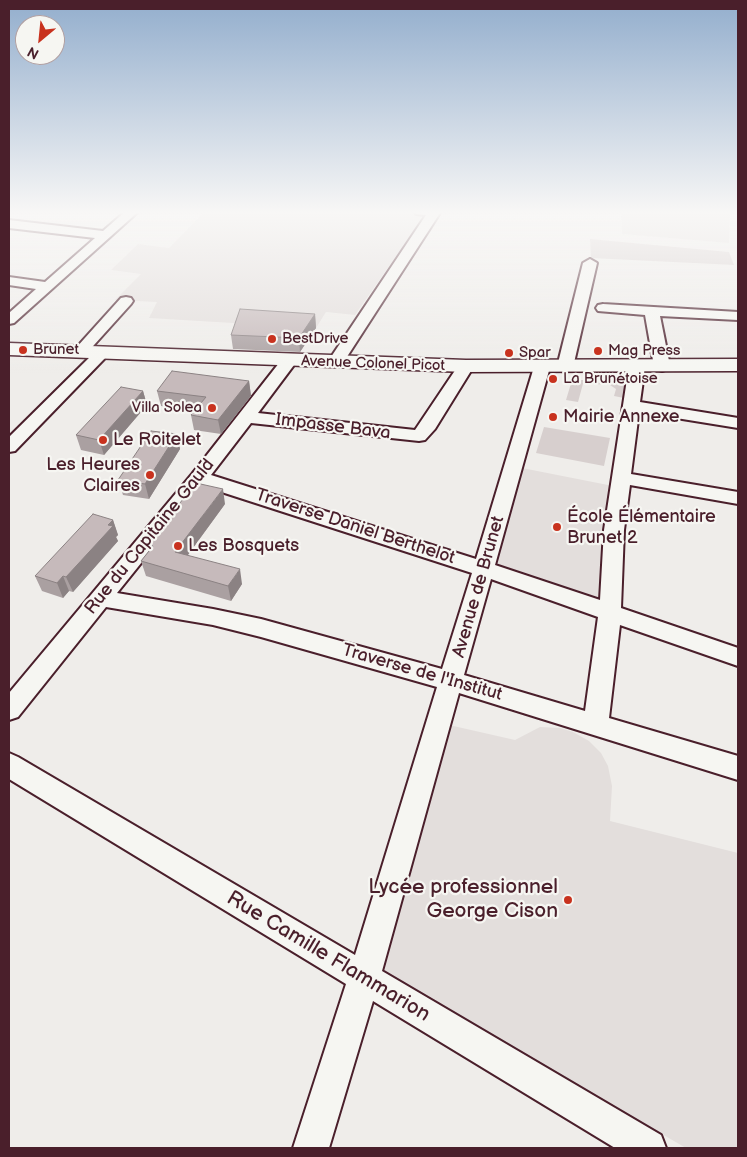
<!DOCTYPE html>
<meta charset="utf-8">
<style>
body{margin:0}
#map{position:relative;width:747px;height:1157px;overflow:hidden;background:#efedea;font-family:"Balsamiq Sans",sans-serif}
canvas{display:block}
.frame{position:absolute;inset:0;border:10px solid #4a1f2b;pointer-events:none}
.north{position:absolute;left:15px;top:15px;width:50px;height:50px;box-sizing:border-box;background:#f6f6f2;border:1px solid #b1a0a2;border-radius:50%;rotate:208deg;font-size:14px;font-weight:700;line-height:20px;text-align:center;color:#4a1f2b}
.north::after{content:'';display:block;margin:auto;width:18px;height:22px;background:#c8321e;clip-path:polygon(50% 0,100% 100%,50% 72%,0 100%)}
</style>
<div id="map">
<canvas width="747" height="1157"></canvas>
<div class="frame"></div>
<div class="north">N</div>
</div>
<script>
const context = document.querySelector('canvas').getContext('2d');
context.lineJoin = 'round';
function paint(path, color) {
  context.fillStyle = color;
  context.fill(path, 'evenodd');
}
function shape(rows) {
  const path = new Path2D();
  for (const r of rows) {
    path.moveTo(r[0], r[1]);
    for (let i = 2; i < r.length; i += 2) path.lineTo(r[i], r[i + 1]);
  }
  return path;
}
function trace(path, color, width, dash) {
  context.strokeStyle = color;
  context.lineWidth = width;
  context.lineCap = dash ? 'butt' : 'round';
  context.setLineDash(dash || []);
  context.stroke(path);
}
function drawText(font, color, halo, rows, align = 'center') {
  context.font = font + ' "Balsamiq Sans",sans-serif';
  context.lineWidth = 4.5;
  context.setLineDash([]);
  context.textBaseline = 'middle';
  context.strokeStyle = halo;
  context.fillStyle = color;
  for (const [text, x, y, turn = 0] of rows) {
    context.save();
    context.translate(x, y);
    context.rotate((+turn || 0) * Math.PI / 180);
    context.textAlign = isNaN(turn) ? turn : align;
    if (halo) context.strokeText(text, 0, 0);
    context.fillText(text, 0, 0);
    context.restore();
  }
}
paint(shape([
 [205,211,403,211,425,215,355,315,326,312,316,328,149,318,157,302,115,300,141,274,111,270,138,244,169,248],
 [621,211,705,211,730,213,729,243,622,234],
 [522,468,613,486,603,600,495,565],
 [449,725,515,740,540,727,560,728,573,732,589,741,601,753,608,766,612,786,610,821,738,853,738,1148,686,1148,384,973,381,961]
]), '#e3dedc');
paint(shape([
 [590,239,729,252,734,265,591,258],
 [572,380,584,380,578,402,566,400],
 [593,380,618,380,626,386,624,398,614,396,616,389,610,385,594,384],
 [544,427,610,438,604,466,536,453]
]), '#d7cfce');
const street = shape([
 [126,211,139,211,14,323,9,324,9,313,36,289,9,285,9,277,45,282,95,238,9,228,9,220,103,231,126,211],
 [414,211,438,211,440,213,341,366,329,366,327,363,426,215,416,214,414,211],
 [590,259,597,263,573,367,571,370,565,372,559,370,557,367,583,263,590,259],
 [126,297,131,298,133,301,131,304,85,355,75,355,72,352,75,349,121,298,126,297],
 [603,304,738,312,738,320,660,316,670,366,668,369,662,371,656,369,654,366,645,315,598,311,596,308,598,305,603,304],
 [102,348,107,350,110,353,107,356,15,451,9,452,9,437,97,350,102,348],
 [289,356,295,358,297,361,258,413,415,430,460,363,472,363,474,366,435,429,425,440,419,441,251,423,211,475,476,559,534,367,536,364,548,364,550,367,495,565,600,600,604,530,629,366,631,363,643,363,645,366,640,402,738,418,738,428,639,412,631,474,738,492,738,504,630,485,624,530,621,608,738,648,738,666,620,625,609,718,738,756,738,780,459,693,382,971,661,1135,666,1148,615,1148,373,1001,329,1148,293,1148,346,984,9,779,9,753,18,757,355,955,437,687,261,637,213,625,106,607,18,717,9,720,9,693,192,474,283,358,289,356],
 [203,486,472,573,442,669,261,619,213,609,117,593,203,486],
 [491,579,598,617,585,711,464,675,491,579]
]);
const primary = shape([
 [9,343,466,360,738,359,738,371,466,372,9,355,9,343]
]);
trace(street, '#4a1f2b', 4);
trace(primary, '#4a1f2b', 3);
paint(street, '#f6f6f2');
paint(primary, '#f6f6f2');
paint(shape([
 [315,314,316,328,300,352,233,349,231,335],
 [249,381,251,396,221,434,194,430,191,415,196,410,161,406,157,391],
 [143,391,147,405,104,455,81,450,76,435],
 [177,434,180,449,149,499,123,495,118,480],
 [225,504,188,555,242,584,231,601,146,576,141,561,149,551,147,544],
 [113,520,118,535,116,537,118,541,73,592,69,591,63,598,42,591,35,576]
]), '#aaa0a1');
paint(shape([
 [315,314,316,328,300,352,299,338],
 [249,381,251,396,221,434,218,420],
 [143,391,147,405,104,455,99,440],
 [177,434,180,449,149,499,145,484],
 [223,489,225,504,179,567,175,552],
 [113,520,118,535,116,537,118,541,73,592,66,577],
 [240,569,242,584,231,601,228,586],
 [63,576,69,591,63,598,57,583]
]), '#8b8283');
const building = shape([
 [240,309,315,314,299,338,231,335,240,309],
 [172,371,249,381,218,420,191,415,206,397,157,391,172,371],
 [121,387,143,391,99,440,76,435,121,387],
 [151,431,177,434,145,484,118,480,151,431],
 [196,483,223,489,175,552,240,569,228,586,141,561,153,546,147,544,196,483],
 [93,514,113,520,108,525,113,526,66,577,63,576,57,583,35,576,93,514]
]);
paint(building, '#c6babb');
trace(building, '#8b8283', 1);
const sky = context.createLinearGradient(0, 0, 0, 373);
sky.addColorStop(0, '#93aecd');
sky.addColorStop(0.57, '#f8f7f6');
sky.addColorStop(1, '#f8f7f600');
context.fillStyle = sky;
context.fillRect(0, 0, 747, 373);
for (const [x, y, r, color] of [
 [272,339,5,"#c8321e"],
 [23,350,5,"#c8321e"],
 [598,351,5,"#c8321e"],
 [509,353,5,"#c8321e"],
 [553,379,5,"#c8321e"],
 [212,408,5,"#c8321e"],
 [553,417,5,"#c8321e"],
 [103,440,5,"#c8321e"],
 [150,475,5,"#c8321e"],
 [557,527,5,"#c8321e"],
 [178,546,5,"#c8321e"],
 [568,900,5,"#c8321e"]
]) {
  const dot = new Path2D();
  dot.arc(x, y, r, 0, 2 * Math.PI);
  context.fillStyle = color;
  context.fill(dot);
  trace(dot, '#f6f6f2', 2);
}
drawText('15px', '#4a1f2b', '#f6f6f2', [
 ["BestDrive",282,339],
 ["Brunet",33,350],
 ["Mag Press",608,351],
 ["Spar",519,353],
 ["La Brunétoise",563,379],
 ["Villa Solea",202,408,"right"]
], 'left');
drawText('15px', '#4a1f2b', '#f6f6f2', [
 ["Avenue Colonel Picot",373,364,2]
]);
drawText('18px', '#4a1f2b', '#f6f6f2', [
 ["Mairie Annexe",563,417],
 ["Le Roitelet",113,440],
 ["Les Heures",140,465,"right"],
 ["Claires",140,486,"right"],
 ["École Élémentaire",567,517],
 ["Brunet 2",567,538],
 ["Les Bosquets",188,546]
], 'left');
drawText('18px', '#4a1f2b', '#f6f6f2', [
 ["Impasse Bava",333,427,7],
 ["Traverse Daniel Berthelot",355,527,18],
 ["Rue du Capitaine Gauld",150,537,-51],
 ["Avenue de Brunet",479,587,-74],
 ["Traverse de l'Institut",422,673,16]
]);
drawText('21px', '#4a1f2b', '#f6f6f2', [
 ["Lycée professionnel",558,888],
 ["George Cison",558,912]
], 'right');
drawText('21px', '#4a1f2b', '#f6f6f2', [
 ["Rue Camille Flammarion",328,957,31]
]);
</script>
